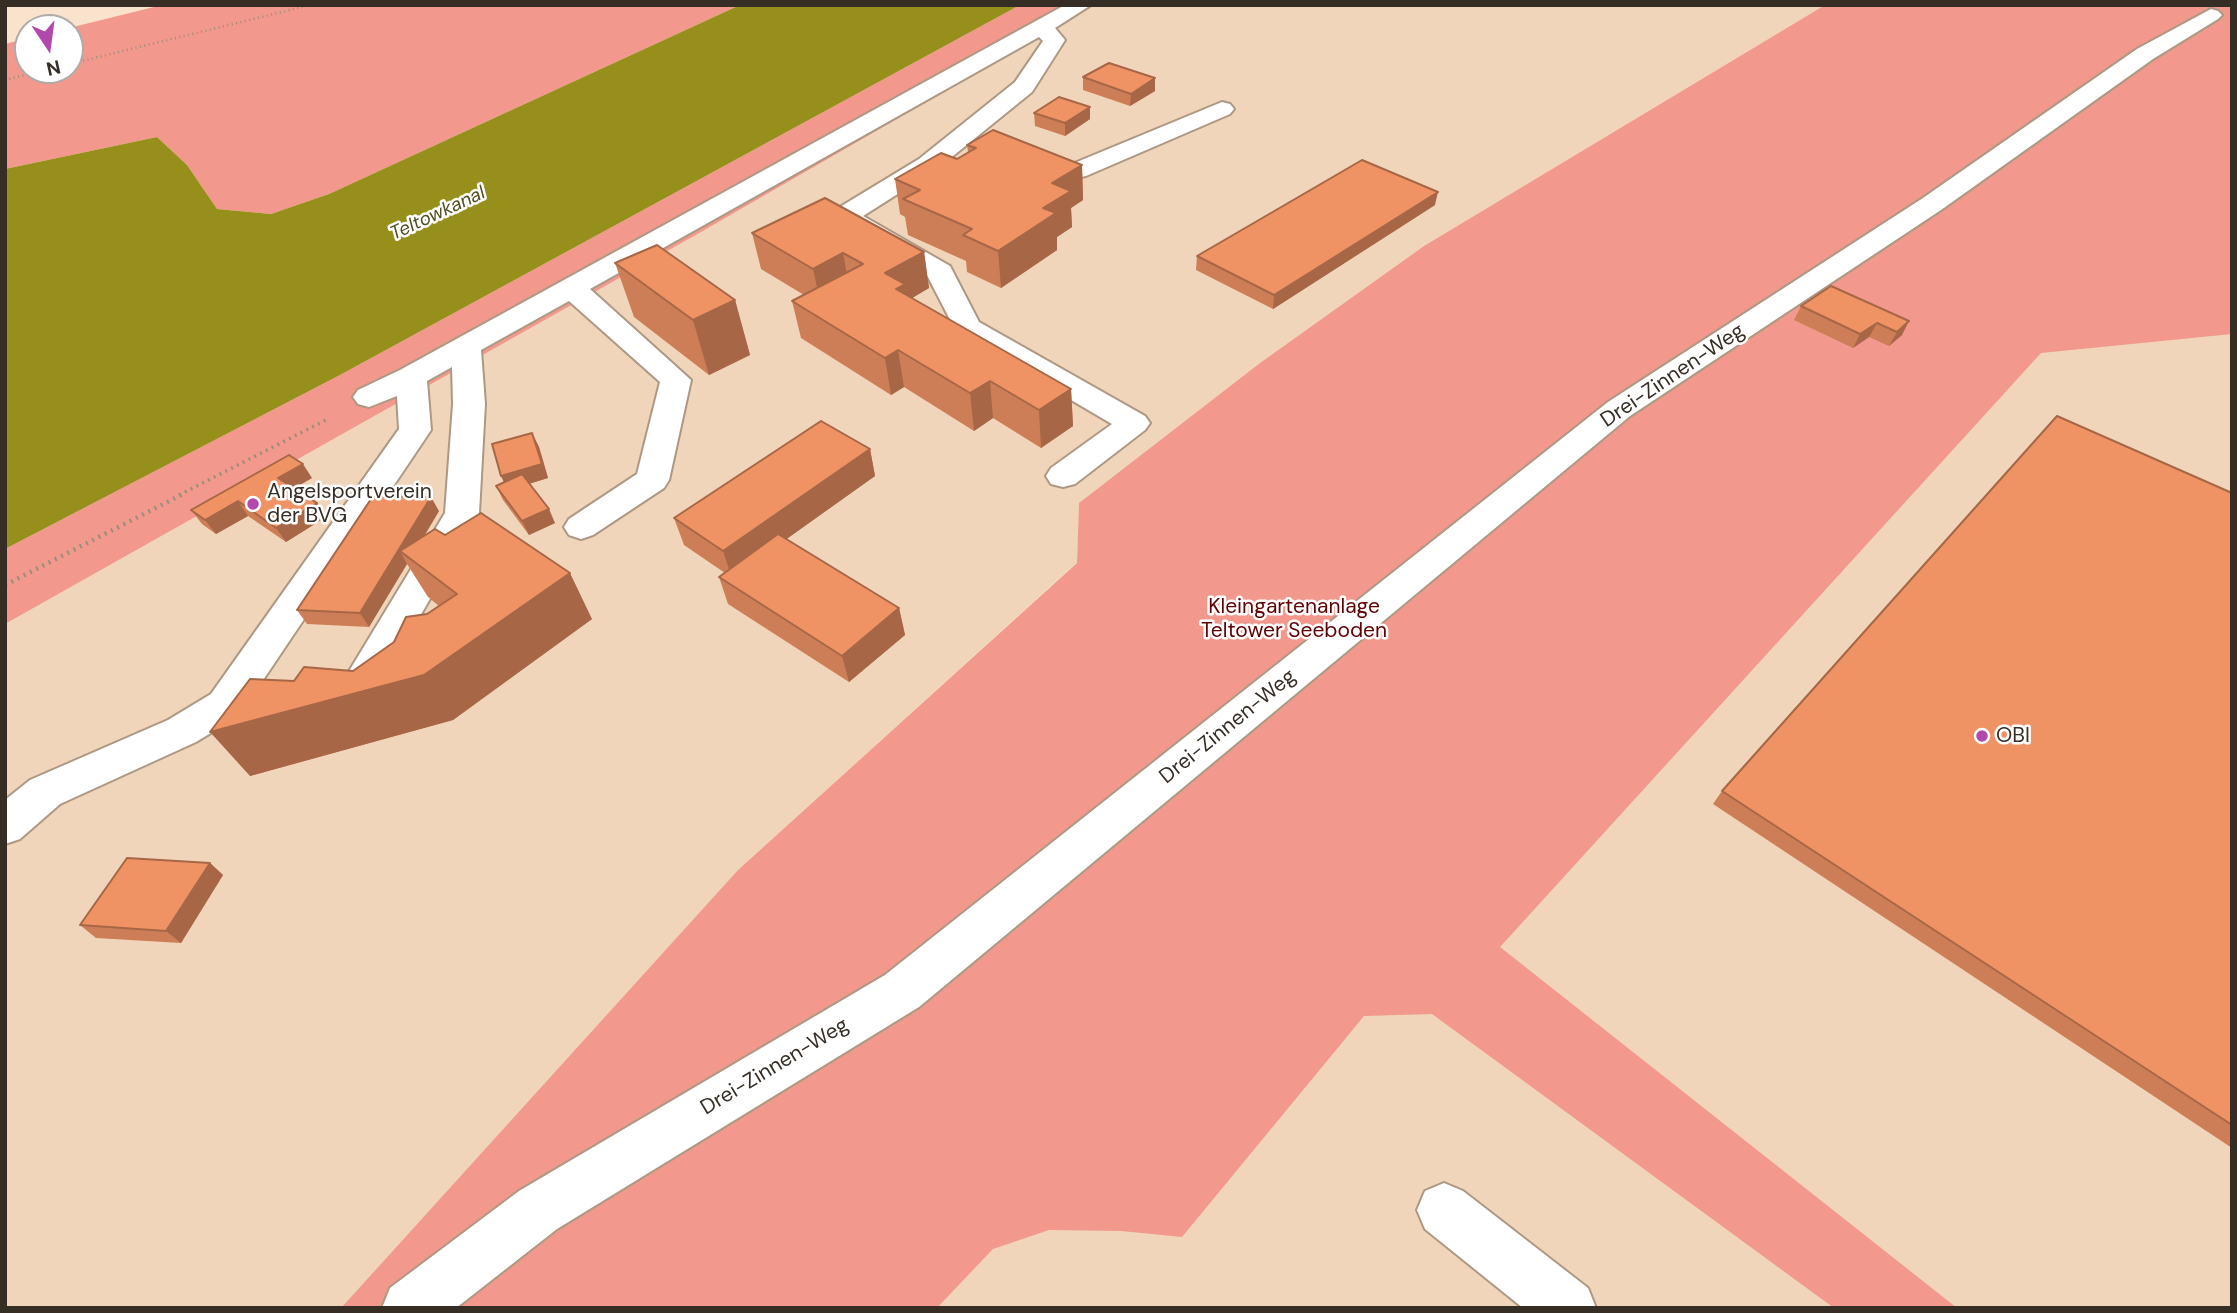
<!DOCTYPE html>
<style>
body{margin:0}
#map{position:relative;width:2237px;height:1313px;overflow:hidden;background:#fae3cd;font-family:"DM Sans",sans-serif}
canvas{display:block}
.frame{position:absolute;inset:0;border:7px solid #362d25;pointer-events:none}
.north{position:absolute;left:14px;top:14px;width:70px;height:70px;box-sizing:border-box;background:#fff;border:2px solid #afaba8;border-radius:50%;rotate:167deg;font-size:19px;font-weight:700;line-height:28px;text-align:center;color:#362d25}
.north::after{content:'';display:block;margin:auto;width:24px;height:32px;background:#b149ad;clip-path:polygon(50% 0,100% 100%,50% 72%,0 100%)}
</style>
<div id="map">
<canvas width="2237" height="1313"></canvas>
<div class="frame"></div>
<div class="north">N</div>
</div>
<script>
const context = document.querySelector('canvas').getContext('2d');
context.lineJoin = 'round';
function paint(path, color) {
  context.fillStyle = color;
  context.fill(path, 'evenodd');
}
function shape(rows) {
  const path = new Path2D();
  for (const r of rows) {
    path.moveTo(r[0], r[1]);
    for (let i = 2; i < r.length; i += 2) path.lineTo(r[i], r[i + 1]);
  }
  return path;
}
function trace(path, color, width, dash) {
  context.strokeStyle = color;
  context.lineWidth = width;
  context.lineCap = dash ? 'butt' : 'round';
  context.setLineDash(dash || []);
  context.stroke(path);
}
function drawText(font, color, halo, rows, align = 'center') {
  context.font = font + ' "DM Sans",sans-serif';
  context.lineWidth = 5;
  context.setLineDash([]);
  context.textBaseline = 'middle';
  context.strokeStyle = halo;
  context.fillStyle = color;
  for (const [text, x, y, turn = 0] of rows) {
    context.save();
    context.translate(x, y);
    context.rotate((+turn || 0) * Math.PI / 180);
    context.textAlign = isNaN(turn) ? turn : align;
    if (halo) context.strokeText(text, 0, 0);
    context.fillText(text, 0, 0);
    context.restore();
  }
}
paint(shape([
 [1095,5,1825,5,1424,246,1260,363,1079,503,1077,562,738,870,341,1308,5,1308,5,624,694,236],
 [2232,282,2232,1308,937,1308,1088,1149,1965,308]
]), '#f1d5ba');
paint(shape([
 [162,5,740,5,329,194,271,214,217,209,187,165,157,137,5,169,5,44,28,38,28,70,70,70,69,28],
 [1020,5,1095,5,694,236,5,624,5,549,340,375],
 [1825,5,2232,5,2232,334,2041,353,1500,947,1957,1308,1834,1308,1432,1014,1364,1016,1182,1237,1121,1231,1049,1230,993,1249,937,1308,341,1308,738,870,1077,563,1079,503,1260,363,1424,246]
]), '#f2988d');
paint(shape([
 [740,5,1020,5,340,375,5,549,5,169,157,137,187,165,217,209,271,214,329,194]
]), '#978f1b');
const minor = shape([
 [1065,5,1091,5,1055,28,1065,40,1032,92,937,169,863,216,950,266,979,322,1145,416,1150,423,1145,430,1075,484,1063,487,1051,484,1046,476,1051,468,1112,424,957,333,928,277,835,222,831,216,835,210,919,159,1015,82,1043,41,1039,37,590,289,691,380,669,480,664,488,593,535,581,539,569,535,564,527,569,519,637,474,660,382,569,301,481,350,485,404,479,513,371,702,357,706,343,702,337,691,445,513,453,404,452,367,427,381,431,430,239,716,196,742,60,804,20,839,5,844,5,800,30,780,168,720,211,694,399,429,397,396,369,407,358,404,353,397,358,390,400,370,1065,5],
 [2211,9,2218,11,2222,15,2218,19,2153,59,1941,210,1630,416,919,1007,557,1229,456,1308,382,1308,390,1288,519,1191,885,975,1608,402,1923,198,2137,49,2211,9],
 [1222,102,1230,104,1234,109,1230,114,1086,176,1059,181,1022,171,1018,166,1022,161,1031,158,1059,165,1072,164,1222,102],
 [1444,1183,1463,1191,1588,1288,1596,1308,1523,1308,1425,1229,1417,1210,1425,1191,1444,1183]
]);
trace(minor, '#ad9884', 4);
trace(shape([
 [70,64,310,5],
 [5,80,46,70]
]), '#9d8d7d', 2.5, [1, 3.5]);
trace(shape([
 [179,495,328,419]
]), '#9d8d7d', 3.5, [2, 4.5]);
trace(shape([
 [5,585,183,494]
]), '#9d8d7d', 4.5, [2, 5]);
paint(minor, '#fff');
paint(shape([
 [1083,77,1155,91,1130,106,1083,90],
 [1090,107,1090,119,1065,136,1035,126,1034,113],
 [967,145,1082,165,1083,200,1071,208,1072,227,1057,237,1057,250,1001,288,967,272,966,261,908,235,905,217,900,214,895,179,957,159,968,152],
 [1435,205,1273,309,1196,270,1197,256],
 [752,233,924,252,929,288,912,298,1071,389,1073,426,1041,448,993,418,974,431,904,387,891,395,801,338,792,301,804,295,761,269],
 [615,263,735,300,750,355,709,375,634,317],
 [1831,286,1902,335,1889,346,1869,337,1853,348,1794,320,1801,306],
 [532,433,539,447,548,478,529,484,555,523,529,535,503,500,496,486,504,482,501,476],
 [870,449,875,476,786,539,899,608,905,635,849,682,728,604,719,577,725,573,684,545,674,518],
 [312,478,294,488,317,503,326,517,286,542,248,516,216,534,202,524,191,510],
 [2232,493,2232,1148,1713,804,1722,791],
 [439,511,425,535,445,535,592,619,453,720,250,776,294,681,353,671,394,642,427,614,439,606,428,597,407,564,369,627,307,624,297,610],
 [210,863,223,875,181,943,96,938,80,925]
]), '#ce7e57');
paint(shape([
 [1155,78,1155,91,1130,106,1131,94],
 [1090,107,1090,119,1065,136,1065,123],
 [1082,165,1083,200,1071,208,1072,227,1057,237,1057,250,1001,288,998,251,1043,208,1052,183],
 [1438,192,1435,205,1273,309,1274,295],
 [924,252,929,288,907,301,910,321,885,273],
 [843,253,850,290,821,306,813,269],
 [735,300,750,355,709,375,693,320],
 [1909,321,1902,335,1889,346,1897,332],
 [1877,323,1869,337,1853,348,1860,334],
 [898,350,904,387,891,395,885,358],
 [990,381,993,418,974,431,970,393],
 [1071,389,1073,426,1041,448,1039,410],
 [532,433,539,447,548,478,508,490,501,476],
 [870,449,875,476,732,578,723,551],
 [303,464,312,478,288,492,278,478],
 [431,497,439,511,410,559,400,551,407,564,369,627,360,613],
 [238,501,248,516,216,534,205,520],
 [317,503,326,517,286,542,276,528],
 [549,509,555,523,529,535,522,521],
 [570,573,592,619,453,720,250,776,210,732,424,675],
 [899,608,905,635,849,682,842,656],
 [210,863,223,875,181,943,166,931]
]), '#a76747');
const building = shape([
 [1109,63,1155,78,1131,94,1083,77,1109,63],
 [1059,97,1090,107,1065,123,1034,113,1059,97],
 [993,130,1082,165,1052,183,1071,191,1043,208,1056,213,998,251,963,235,972,229,903,199,920,190,895,179,941,153,957,159,976,148,967,145,993,130],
 [1362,160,1438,192,1274,295,1197,256,1362,160],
 [825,198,924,252,885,273,905,284,896,289,1071,389,1039,410,990,381,970,393,898,350,885,358,792,301,863,264,843,253,813,269,752,233,825,198],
 [657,245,735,300,693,320,615,263,657,245],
 [1831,286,1909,321,1897,332,1877,323,1860,334,1801,306,1831,286],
 [2057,416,2232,493,2232,1125,1722,791,2057,416],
 [821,421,870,449,723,551,674,518,821,421],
 [532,433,542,464,501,476,492,444,532,433],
 [289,455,303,464,278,478,317,503,276,528,238,501,205,520,191,510,289,455],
 [522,474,549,509,522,521,496,486,522,474],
 [373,496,431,497,360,613,297,610,373,496],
 [481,513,570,573,424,675,210,732,250,679,294,681,304,667,353,671,394,642,406,617,427,614,457,594,400,551,435,529,445,535,481,513],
 [778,534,899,608,842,656,719,577,778,534],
 [127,858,210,863,166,931,80,925,127,858]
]);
paint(building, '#ef9365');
trace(building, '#a76747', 2);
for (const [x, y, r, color] of [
 [253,504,7,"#b149ad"],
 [1982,736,7,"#b149ad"]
]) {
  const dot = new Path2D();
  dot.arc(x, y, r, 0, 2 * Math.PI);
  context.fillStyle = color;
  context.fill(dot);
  trace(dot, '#fff', 2.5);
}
drawText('italic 19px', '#514e22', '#fff', [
 ["Teltowkanal",438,214,-25]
]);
drawText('21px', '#362d25', '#fff', [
 ["Drei-Zinnen-Weg",1673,376,-34],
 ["Drei-Zinnen-Weg",1228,727,-39],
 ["Drei-Zinnen-Weg",775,1067,-31]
]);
drawText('21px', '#362d25', '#fff', [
 ["Angelsportverein",267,492],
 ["der BVG",267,516],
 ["OBI",1996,736]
], 'left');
drawText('21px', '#5f0003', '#fff', [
 ["Kleingartenanlage",1294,607],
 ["Teltower Seeboden",1294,631]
]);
</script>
